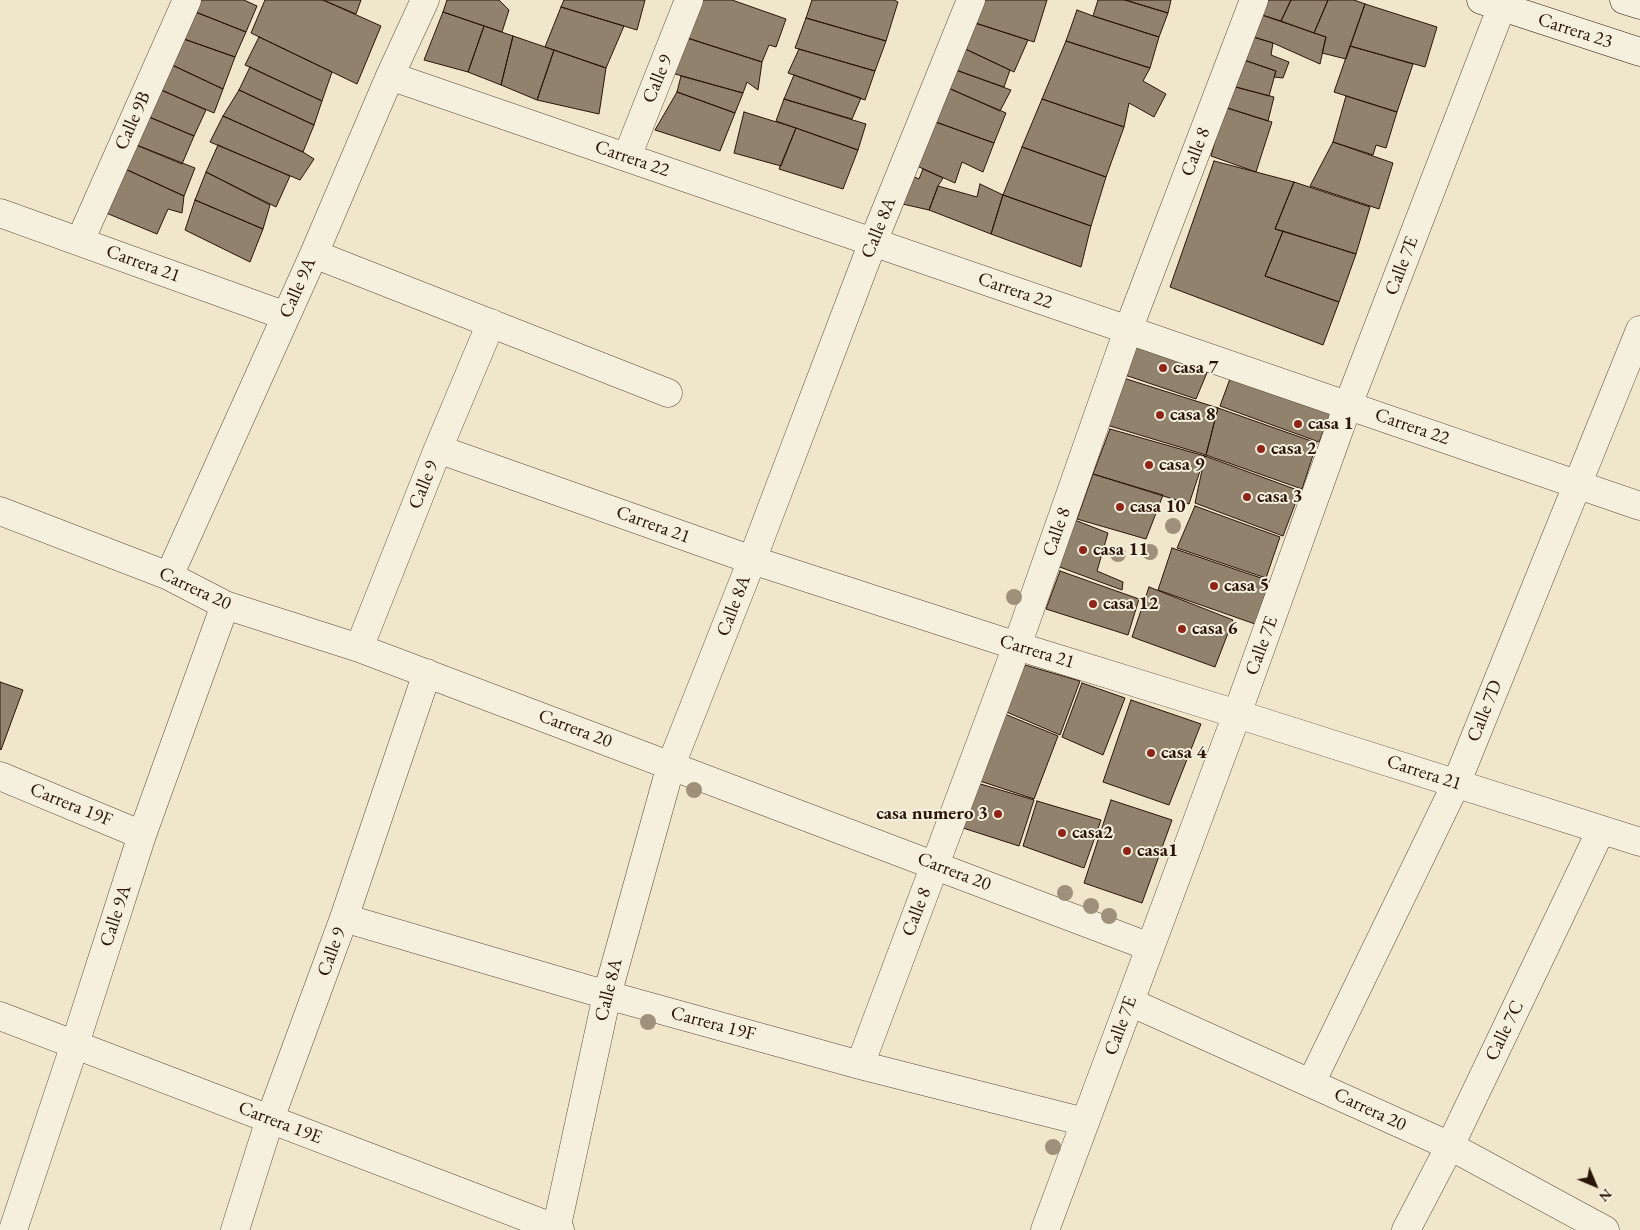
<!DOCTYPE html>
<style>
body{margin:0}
#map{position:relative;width:1640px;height:1230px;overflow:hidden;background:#efe6cb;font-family:"EB Garamond",serif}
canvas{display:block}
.north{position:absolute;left:1570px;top:1160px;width:50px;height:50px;-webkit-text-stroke:4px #f5efdd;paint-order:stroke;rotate:135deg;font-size:14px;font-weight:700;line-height:20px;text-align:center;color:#2b1509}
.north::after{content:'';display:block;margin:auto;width:18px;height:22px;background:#2b1509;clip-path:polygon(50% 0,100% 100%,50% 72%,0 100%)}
</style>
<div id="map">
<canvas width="1640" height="1230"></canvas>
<div class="north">N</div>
</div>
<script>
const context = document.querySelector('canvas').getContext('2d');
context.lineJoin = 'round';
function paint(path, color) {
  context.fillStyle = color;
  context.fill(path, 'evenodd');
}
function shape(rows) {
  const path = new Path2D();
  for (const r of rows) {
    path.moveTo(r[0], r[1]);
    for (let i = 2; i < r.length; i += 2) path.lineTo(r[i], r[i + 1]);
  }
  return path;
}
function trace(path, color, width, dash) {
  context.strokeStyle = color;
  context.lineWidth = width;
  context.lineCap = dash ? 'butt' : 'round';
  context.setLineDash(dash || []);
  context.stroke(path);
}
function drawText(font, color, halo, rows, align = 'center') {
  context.font = font + ' "EB Garamond",serif';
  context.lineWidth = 4;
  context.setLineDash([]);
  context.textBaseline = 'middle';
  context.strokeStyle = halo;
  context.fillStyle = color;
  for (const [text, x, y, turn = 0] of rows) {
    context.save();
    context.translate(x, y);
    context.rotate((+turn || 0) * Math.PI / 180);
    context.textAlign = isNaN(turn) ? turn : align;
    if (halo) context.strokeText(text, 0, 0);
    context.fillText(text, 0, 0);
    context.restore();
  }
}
const building = shape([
 [198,0,244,0,257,6,246,32,193,11,198,0],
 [265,0,323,0,381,26,357,84,251,33,265,0],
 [323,0,361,0,356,14,323,0],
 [447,0,499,0,509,10,502,32,443,12,447,0],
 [564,0,645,0,637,30,561,7,564,0],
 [694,0,732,0,786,19,776,47,769,45,762,62,681,36,694,0],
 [812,0,894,0,898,2,886,41,806,18,812,0],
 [979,0,1047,0,1034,42,969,21,979,0],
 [1098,0,1125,0,1168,13,1159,37,1093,16,1098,0],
 [1125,0,1171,0,1168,13,1125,0],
 [1255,0,1291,0,1281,21,1250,11,1255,0],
 [1291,0,1328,0,1314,33,1281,21,1291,0],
 [1328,0,1354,0,1365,4,1346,59,1322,53,1326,37,1314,33,1328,0],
 [1365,4,1437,27,1425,67,1350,46,1365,4],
 [561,7,624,26,606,68,545,47,561,7],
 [1077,10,1093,16,1159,37,1150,68,1066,41,1077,10],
 [193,11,246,32,235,57,181,38,193,11],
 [1250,11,1326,37,1320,64,1273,43,1244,34,1250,11],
 [443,12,484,26,468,72,424,60,443,12],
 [806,18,886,41,875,71,795,48,806,18],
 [969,21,1028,40,1014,72,959,46,969,21],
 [484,26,513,36,501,85,468,72,484,26],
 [1244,34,1273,43,1271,55,1289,62,1283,78,1274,77,1276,71,1238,58,1244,34],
 [513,36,554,50,537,100,501,85,513,36],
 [681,36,762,62,758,90,747,82,743,93,668,72,681,36],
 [259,37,332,72,322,101,245,65,259,37],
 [181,38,235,57,223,89,170,64,181,38],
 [1066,41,1150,68,1143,81,1166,94,1154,117,1129,103,1124,127,1042,99,1066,41],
 [959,46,1010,70,1004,87,953,69,959,46],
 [1350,46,1413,64,1397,112,1334,92,1350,46],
 [799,49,875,71,865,100,788,73,799,49],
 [554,50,606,68,599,114,537,100,554,50],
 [1238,58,1276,71,1269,96,1232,86,1238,58],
 [170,64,223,89,214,113,159,89,170,64],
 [250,67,322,101,314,125,239,90,250,67],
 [953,69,1011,90,1000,111,946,87,953,69],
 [794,75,861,98,852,119,784,99,794,75],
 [681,76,743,93,735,113,677,92,681,76],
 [1232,86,1274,97,1268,121,1224,107,1232,86],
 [946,87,1006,113,994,143,933,121,946,87],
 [159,89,206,110,194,136,147,116,159,89],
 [239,90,314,125,303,152,223,116,239,90],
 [677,92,735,113,720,151,655,130,677,92],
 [1346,96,1397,112,1386,148,1376,145,1373,155,1333,142,1346,96],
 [784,99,866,124,858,150,776,121,784,99],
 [1042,99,1124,127,1106,177,1022,147,1042,99],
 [1224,107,1272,122,1256,172,1211,156,1224,107],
 [744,112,796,128,781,166,734,153,744,112],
 [223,116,303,152,314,159,300,180,210,142,223,116],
 [149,117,194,136,182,164,124,140,149,117],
 [933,121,994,143,983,172,962,162,955,183,908,162,933,121],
 [796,128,858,150,843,189,779,169,796,128],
 [1333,142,1393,163,1379,209,1310,186,1333,142],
 [134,144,195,168,184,196,123,168,134,144],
 [218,145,290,176,276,207,206,172,218,145],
 [1022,147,1106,177,1091,226,1003,195,1022,147],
 [1214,161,1294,182,1275,229,1283,231,1265,276,1339,302,1323,345,1170,287,1214,161],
 [123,168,184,196,182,213,168,209,157,234,94,208,123,168],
 [923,169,943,178,938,186,929,210,889,201,899,170,919,179,923,169],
 [206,172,270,205,263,229,195,200,206,172],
 [1294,182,1370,207,1356,254,1275,229,1294,182],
 [980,184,1003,195,991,234,929,210,938,186,977,197,980,184],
 [1003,195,1091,226,1081,267,991,234,1003,195],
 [195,200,263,229,250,262,185,230,195,200],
 [1283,231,1356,254,1339,302,1265,276,1283,231],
 [1131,335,1211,363,1196,399,1116,372,1131,335],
 [1117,376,1218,408,1206,455,1100,423,1117,376],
 [1231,376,1335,405,1319,442,1220,406,1231,376],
 [1218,408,1317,443,1302,489,1206,455,1218,408],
 [1110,429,1205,456,1189,504,1093,474,1110,429],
 [1205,456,1300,491,1283,536,1195,503,1205,456],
 [1093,474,1163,495,1146,539,1077,519,1093,474],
 [1195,506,1280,537,1266,578,1177,548,1195,506],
 [1072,519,1108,533,1097,571,1123,582,1122,590,1057,566,1072,519],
 [1172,548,1270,581,1255,624,1158,590,1172,548],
 [1060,571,1139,599,1128,635,1046,609,1060,571],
 [1149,587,1233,620,1215,667,1132,637,1149,587],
 [1025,665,1080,681,1060,735,1002,710,1025,665],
 [0,682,23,690,1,750,0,749,0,682],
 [1082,683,1125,698,1103,755,1062,737,1082,683],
 [1131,700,1201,724,1169,805,1103,782,1131,700],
 [1000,712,1058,736,1034,799,977,780,1000,712],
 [977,783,1034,800,1019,846,963,828,977,783],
 [1111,800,1172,820,1142,903,1084,883,1111,800],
 [1037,801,1101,820,1084,868,1023,846,1037,801]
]);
paint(building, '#91826e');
trace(building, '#2b1509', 1);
const street = shape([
 [390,76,1640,506],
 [627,157,689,0],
 [0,213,286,316],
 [80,241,187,0],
 [314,254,668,393],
 [438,449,752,560,1017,646,1237,714,1640,842],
 [0,511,169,576,225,605,359,648,1150,947],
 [169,576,314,254,390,76,425,0],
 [359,648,438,449,491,323],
 [0,776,142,835],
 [344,918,607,995,860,1065,1085,1122],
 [1130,1002,1450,1146,1605,1230],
 [0,1016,560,1230],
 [860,1065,1017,646,1128,330,1254,0],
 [1311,1083,1456,784,1640,330],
 [13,1230,75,1044,142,835,225,605],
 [235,1230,270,1119,344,918,427,673],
 [556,1230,607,995,671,765,752,560,873,242,971,0],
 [1045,1230,1237,714,1348,405,1502,6],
 [1406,1230,1450,1146,1601,830]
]);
const secondary = shape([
 [1481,0,1640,52],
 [1624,0,1640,5]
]);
trace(street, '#5c493a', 29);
trace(secondary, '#2b1509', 29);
trace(street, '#f5efdd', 28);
trace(secondary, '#f5efdd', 28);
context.fillStyle = '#9e907b';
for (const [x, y] of [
 [1173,526],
 [1150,552],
 [1118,554],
 [1014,597],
 [694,790],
 [1065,893],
 [1091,906],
 [1109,916],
 [648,1022],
 [1053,1147]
]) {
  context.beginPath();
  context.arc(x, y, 8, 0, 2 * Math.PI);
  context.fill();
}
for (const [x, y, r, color] of [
 [1163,368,5,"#8f2418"],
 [1160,415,5,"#8f2418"],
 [1298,424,5,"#8f2418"],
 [1261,449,5,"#8f2418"],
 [1149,465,5,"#8f2418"],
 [1247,497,5,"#8f2418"],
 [1120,507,5,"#8f2418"],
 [1083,550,5,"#8f2418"],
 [1214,586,5,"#8f2418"],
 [1093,604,5,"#8f2418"],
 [1182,629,5,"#8f2418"],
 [1151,753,5,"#8f2418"],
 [998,814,5,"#8f2418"],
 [1062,833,5,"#8f2418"],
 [1127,851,5,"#8f2418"]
]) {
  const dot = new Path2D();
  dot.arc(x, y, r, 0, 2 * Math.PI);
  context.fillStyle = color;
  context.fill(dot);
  trace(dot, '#f5efdd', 2);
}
drawText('19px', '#2b1509', '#f5efdd', [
 ["Carrera 23",1575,31,18],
 ["Calle 9",658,79,-68],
 ["Calle 9B",133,121,-66],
 ["Calle 8",1196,152,-69],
 ["Carrera 22",632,159,19],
 ["Calle 8A",879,228,-68],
 ["Carrera 21",143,264,20],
 ["Calle 7E",1402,266,-69],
 ["Calle 9A",298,288,-66],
 ["Carrera 22",1015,291,19],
 ["Carrera 22",1412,427,19],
 ["Calle 9",424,485,-68],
 ["Carrera 21",653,525,20],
 ["Calle 8",1057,532,-71],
 ["Carrera 20",195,589,25],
 ["Calle 8A",734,606,-69],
 ["Calle 7E",1262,646,-70],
 ["Carrera 21",1037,652,17],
 ["Calle 7D",1485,711,-68],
 ["Carrera 20",575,729,21],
 ["Carrera 21",1424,773,18],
 ["Carrera 19F",71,805,22],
 ["Carrera 20",954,872,21],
 ["Calle 8",917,912,-69],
 ["Calle 9A",116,916,-72],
 ["Calle 9",332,952,-70],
 ["Calle 8A",609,990,-76],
 ["Carrera 19F",713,1024,15],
 ["Calle 7E",1121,1026,-70],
 ["Calle 7C",1505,1031,-64],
 ["Carrera 20",1370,1110,25],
 ["Carrera 19E",280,1123,21]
]);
drawText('bold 19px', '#2b1509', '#f5efdd', [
 ["casa 7",1173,368],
 ["casa 8",1170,415],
 ["casa 1",1308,424],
 ["casa 2",1271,449],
 ["casa 9",1159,465],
 ["casa 3",1257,497],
 ["casa 10",1130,507],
 ["casa 11",1093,550],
 ["casa 5",1224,586],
 ["casa 12",1103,604],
 ["casa 6",1192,629],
 ["casa 4",1161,753],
 ["casa numero 3",988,814,"right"],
 ["casa2",1072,833],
 ["casa1",1137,851]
], 'left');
</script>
